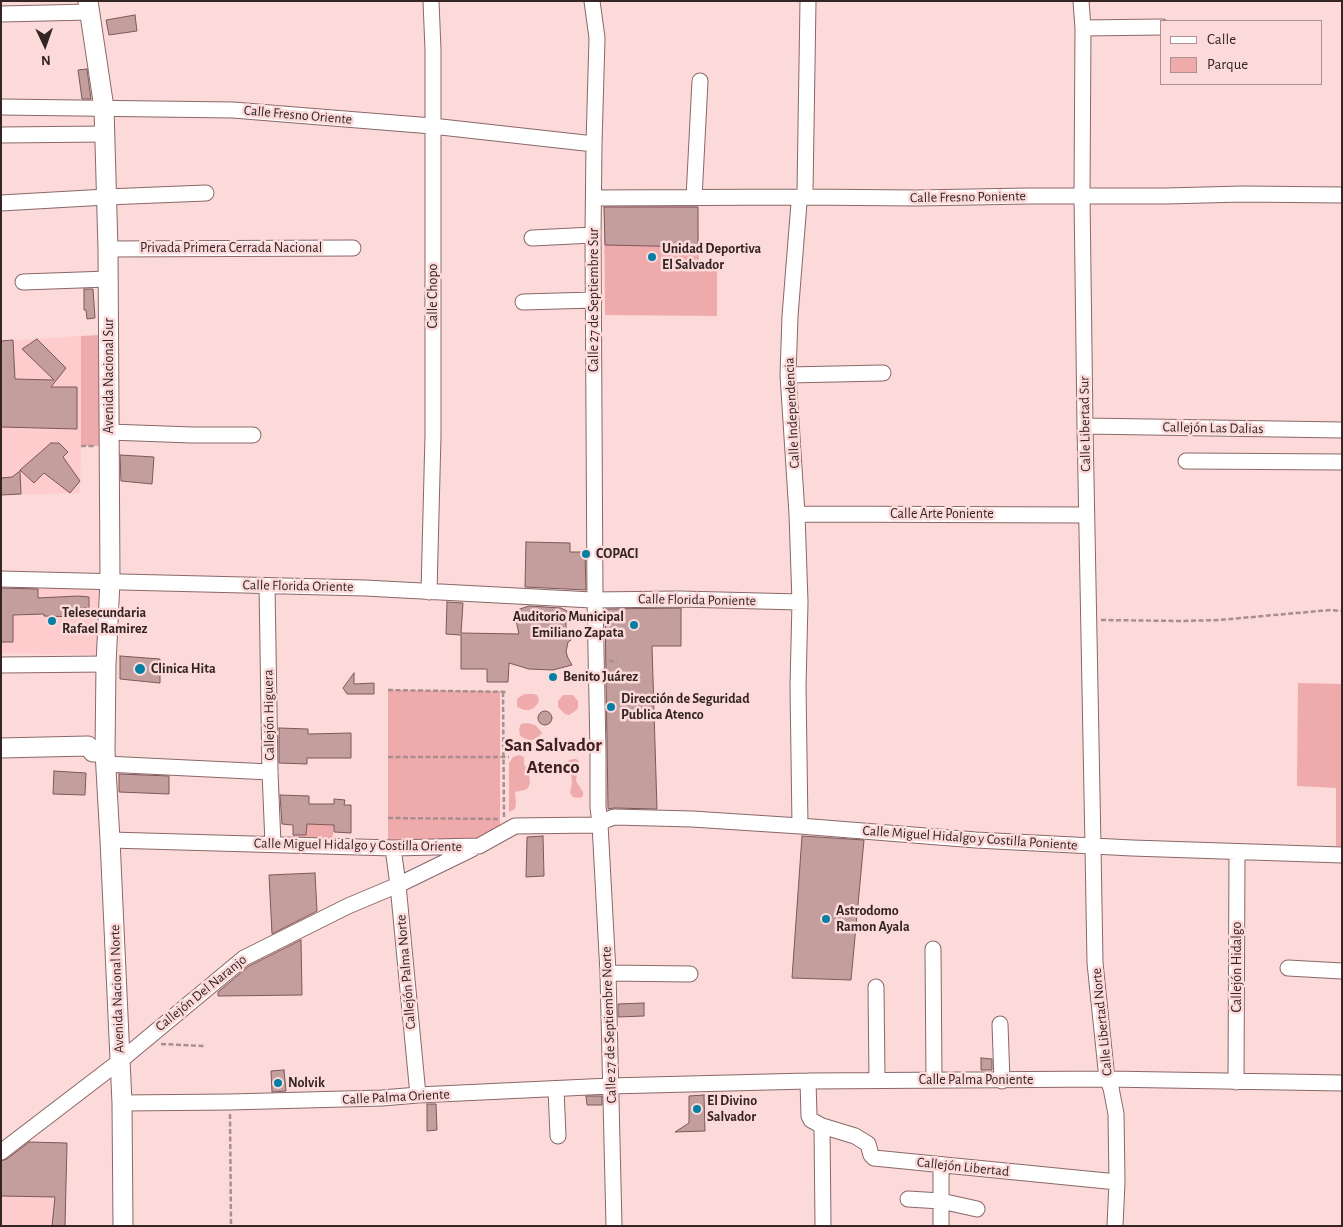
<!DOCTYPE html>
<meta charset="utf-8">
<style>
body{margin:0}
#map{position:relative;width:1343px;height:1227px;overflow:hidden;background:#fcdada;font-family:"Alegreya Sans",sans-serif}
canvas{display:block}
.frame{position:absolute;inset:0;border:2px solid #342424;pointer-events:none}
.legend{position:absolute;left:1160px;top:20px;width:162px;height:65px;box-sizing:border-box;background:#fcdada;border:1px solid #ac9191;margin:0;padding:6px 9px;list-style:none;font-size:15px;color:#342424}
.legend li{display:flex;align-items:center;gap:10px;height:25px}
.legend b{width:25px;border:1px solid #ac9191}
.north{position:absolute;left:20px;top:20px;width:50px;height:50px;-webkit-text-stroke:4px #fcdada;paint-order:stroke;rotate:177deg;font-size:14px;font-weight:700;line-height:20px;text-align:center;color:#342424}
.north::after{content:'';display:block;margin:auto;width:18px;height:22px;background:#342424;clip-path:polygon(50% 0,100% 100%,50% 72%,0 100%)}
</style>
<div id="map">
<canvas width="1343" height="1227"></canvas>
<div class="frame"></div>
<ul class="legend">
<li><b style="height:6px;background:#fff"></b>Calle</li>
<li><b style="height:14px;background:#efaaac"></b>Parque</li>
</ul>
<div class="north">N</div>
</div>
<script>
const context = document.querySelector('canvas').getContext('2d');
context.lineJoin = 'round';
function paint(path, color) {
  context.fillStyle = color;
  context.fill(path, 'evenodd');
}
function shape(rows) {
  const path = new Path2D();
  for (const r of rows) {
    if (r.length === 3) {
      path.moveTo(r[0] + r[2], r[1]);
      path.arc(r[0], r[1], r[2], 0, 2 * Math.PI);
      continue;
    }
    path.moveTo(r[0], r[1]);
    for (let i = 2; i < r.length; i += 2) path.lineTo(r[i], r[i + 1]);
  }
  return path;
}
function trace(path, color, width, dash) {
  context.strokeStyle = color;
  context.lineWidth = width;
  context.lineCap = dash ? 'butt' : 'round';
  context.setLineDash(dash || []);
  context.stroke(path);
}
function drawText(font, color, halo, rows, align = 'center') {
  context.font = font + ' "Alegreya Sans",sans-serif';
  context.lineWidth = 5;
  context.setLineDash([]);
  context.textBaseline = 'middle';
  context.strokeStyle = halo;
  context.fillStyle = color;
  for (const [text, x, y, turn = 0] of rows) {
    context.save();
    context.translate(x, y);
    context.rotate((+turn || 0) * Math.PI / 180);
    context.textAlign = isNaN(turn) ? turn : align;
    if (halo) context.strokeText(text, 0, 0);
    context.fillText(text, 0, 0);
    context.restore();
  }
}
paint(shape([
 [81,336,81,446,80,493,1,495,1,341],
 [1,587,102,588,102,655,1,653],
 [14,1142,67,1143,65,1226,1,1226,1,1152]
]), '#fecccc');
paint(shape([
 [604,198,698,198,699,267,717,267,717,316,605,315],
 [100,335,103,446,81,446,81,336],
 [1298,683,1342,684,1342,846,1336,846,1336,788,1297,786],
 [388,690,500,691,500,829,477,842,388,843],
 [524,694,533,694,537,695,539,699,538,703,534,708,529,710,524,710,517,707,517,699],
 [563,695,573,695,578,701,578,708,575,711,569,715,565,714,558,707,558,701],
 [527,723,535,725,539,729,542,733,538,737,530,741,520,736,519,729,521,724],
 [519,755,524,757,524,764,529,773,530,783,528,788,525,790,515,792,516,803,515,809,509,812,509,763,513,757],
 [573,759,576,759,579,761,576,781,583,792,583,796,580,798,573,797,570,793,572,783,571,774,566,768,569,760],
 [307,824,334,825,332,843,293,843,293,835,306,835]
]), '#efaaac');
const building = shape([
 [135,15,137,31,109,35,106,20,135,15],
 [87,69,91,99,82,99,78,70,87,69],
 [604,207,698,207,698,247,605,245,604,207],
 [84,289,93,289,95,318,87,319,86,310,84,310,84,289],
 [37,339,66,368,51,387,77,387,77,429,1,427,1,341,13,340,15,379,54,380,22,349,37,339],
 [51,443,59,443,68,452,63,457,80,481,70,493,44,473,34,483,20,470,51,443],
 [120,455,154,457,152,484,121,481,120,455],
 [20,471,21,494,1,495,1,478,12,477,20,471],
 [526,542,570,543,570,552,585,552,586,590,525,587,526,542],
 [1,588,38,589,38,598,78,596,89,597,89,608,78,608,78,617,44,616,44,614,13,615,13,642,1,642,1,588],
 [447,602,463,603,461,633,519,634,514,611,529,606,561,608,569,612,566,622,566,628,571,640,568,642,566,652,568,658,572,665,553,670,529,669,509,663,508,682,487,682,487,669,461,669,461,635,446,634,447,602],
 [681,608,681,646,652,646,657,809,614,808,608,809,605,609,681,608],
 [120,656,160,659,160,683,120,679,120,656],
 [354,673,354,684,374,683,374,694,347,694,343,688,354,673],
 [545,718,7],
 [279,728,308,729,308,734,351,733,351,758,307,758,307,764,279,763,279,728],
 [54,771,86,773,85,795,53,794,54,771],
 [119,774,169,776,169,794,119,792,119,774],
 [280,795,309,796,309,804,334,804,334,799,345,800,344,805,351,805,351,833,334,832,334,825,307,824,306,835,293,835,293,825,282,824,280,795],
 [543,836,544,876,526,877,527,837,543,836],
 [802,836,864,840,851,980,792,978,802,836],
 [315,873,317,911,272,934,269,875,315,873],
 [301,940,302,995,218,996,218,992,249,966,301,940],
 [644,1003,644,1016,618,1017,618,1004,644,1003],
 [981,1058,992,1059,992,1070,981,1070,981,1058],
 [284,1070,286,1091,272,1092,271,1071,284,1070],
 [704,1095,705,1131,675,1132,689,1123,689,1096,704,1095],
 [586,1096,602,1096,602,1105,587,1105,586,1096],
 [427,1104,436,1104,437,1130,427,1131,427,1104],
 [29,1142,67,1143,65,1226,52,1226,55,1197,1,1196,1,1161,7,1159,29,1142]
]);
paint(building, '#c49d9d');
trace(building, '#7c5859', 1);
const minor = shape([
 [592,1,597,38,594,144,593,235,595,600,598,751,598,807,600,824,608,973,614,1226],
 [1081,1,1083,28,1082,196,1085,426,1093,846,1094,905,1095,963,1107,1079,1111,1088,1116,1114,1117,1182,1115,1226],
 [1,14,90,12],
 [1083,28,1162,27],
 [1,107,233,110,432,126,594,144],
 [1,135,105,134],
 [594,198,801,197,917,198,1028,196,1166,196,1243,194,1342,195],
 [694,198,700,81],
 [1,203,106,197,206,193],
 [532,238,593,235],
 [108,249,353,248],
 [23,282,108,279],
 [523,302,594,300],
 [788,375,883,373],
 [1085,426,1342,430],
 [109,432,192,435,253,435],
 [1186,461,1342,462],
 [797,514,1086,515],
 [1,579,365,588,592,600,680,599,800,602],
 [267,586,270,772,273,844],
 [429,592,433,435,433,50,431,1],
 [1,665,106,664],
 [105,764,270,772],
 [800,826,798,686,800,602,797,514,788,375,790,316,799,203,805,191,808,1],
 [110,840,393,848,479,846,515,826,595,825,600,824,606,820,614,817,692,819,800,826,976,840,1132,848,1342,855],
 [393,848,398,885,418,1095],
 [933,949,934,1080],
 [1288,968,1342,971],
 [608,973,690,974],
 [876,987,877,1080],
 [1000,1024,1002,1081],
 [808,1081,809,1116,811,1120,822,1126,823,1226],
 [1236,1082,1237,852],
 [556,1089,558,1136],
 [122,1103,230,1102,382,1098,418,1095,610,1086,808,1081,1107,1079,1342,1083],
 [822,1126,855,1136,868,1144,871,1155,874,1158,1117,1182],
 [1,1152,120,1061,244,958,348,906,398,885,472,849],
 [941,1165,941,1226],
 [908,1199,941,1201,977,1209]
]);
const major = shape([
 [88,1,104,108,108,249,110,581,106,664,105,752,110,840,122,1103,123,1226],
 [1,748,88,746,93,752,105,752]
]);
trace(minor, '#8b6767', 17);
trace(major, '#8b6767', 21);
trace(shape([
 [81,446,95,446],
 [1101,620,1181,621,1219,620,1330,610,1342,611],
 [609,661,617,661],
 [388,690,508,692],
 [503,692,504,818],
 [388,757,509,757],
 [388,818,498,819],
 [161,1044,204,1046],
 [230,1114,231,1226]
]), '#a88e8e', 2.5, [5, 2.5]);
trace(minor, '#fff', 15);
trace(major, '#fff', 19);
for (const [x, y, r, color] of [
 [652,257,5,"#037fa5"],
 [586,554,5,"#037fa5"],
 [52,621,5,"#037fa5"],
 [634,625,5,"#037fa5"],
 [140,669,6,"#037fa5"],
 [553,677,5,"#037fa5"],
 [611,707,5,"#037fa5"],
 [826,919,5,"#037fa5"],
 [278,1083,5,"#037fa5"],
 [697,1109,5,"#037fa5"]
]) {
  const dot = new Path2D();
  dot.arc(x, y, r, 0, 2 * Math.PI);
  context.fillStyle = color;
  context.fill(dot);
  trace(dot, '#fcdada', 2);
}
drawText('14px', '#342424', '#fcdada', [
 ["Calle Fresno Oriente",298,115,5],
 ["Calle Fresno Poniente",968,197,-1],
 ["Privada Primera Cerrada Nacional",231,248],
 ["Calle Chopo",433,296,-90],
 ["Calle 27 de Septiembre Sur",594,300,-90],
 ["Avenida Nacional Sur",109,376,-90],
 ["Calle Independencia",792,413,-93],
 ["Calle Libertad Sur",1085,424,-91],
 ["Callejón Las Dalias",1213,428,1],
 ["Calle Arte Poniente",942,514],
 ["Calle Florida Oriente",298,586,1],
 ["Calle Florida Poniente",697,600,1],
 ["Callejón Higuera",269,715,-91],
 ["Calle Miguel Hidalgo y Costilla Poniente",970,838,4],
 ["Calle Miguel Hidalgo y Costilla Oriente",358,845,1],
 ["Callejón Hidalgo",1237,967,-90],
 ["Callejón Palma Norte",406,972,-95],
 ["Avenida Nacional Norte",117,989,-92],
 ["Callejón Del Naranjo",201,993,-39],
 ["Calle Libertad Norte",1102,1022,-96],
 ["Calle 27 de Septiembre Norte",609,1025,-92],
 ["Calle Palma Poniente",976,1080],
 ["Calle Palma Oriente",396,1097,-3],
 ["Callejón Libertad",963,1167,6]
]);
drawText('bold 14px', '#342424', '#fcdada', [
 ["Unidad Deportiva",662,249],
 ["El Salvador",662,265],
 ["COPACI",596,554],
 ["Telesecundaria",62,613],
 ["Rafael Ramirez",62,629],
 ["Auditorio Municipal",624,617,"right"],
 ["Emiliano Zapata",624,633,"right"],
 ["Clinica Hita",151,669],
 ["Benito Juárez",563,677],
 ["Dirección de Seguridad",621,699],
 ["Publica Atenco",621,715],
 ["Astrodomo",836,911],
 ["Ramon Ayala",836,927],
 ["Nolvik",288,1083],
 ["El Divino",707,1101],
 ["Salvador",707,1117]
], 'left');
drawText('bold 19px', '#3e2021', '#fcdada', [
 ["San Salvador",553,745],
 ["Atenco",553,767]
]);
</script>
